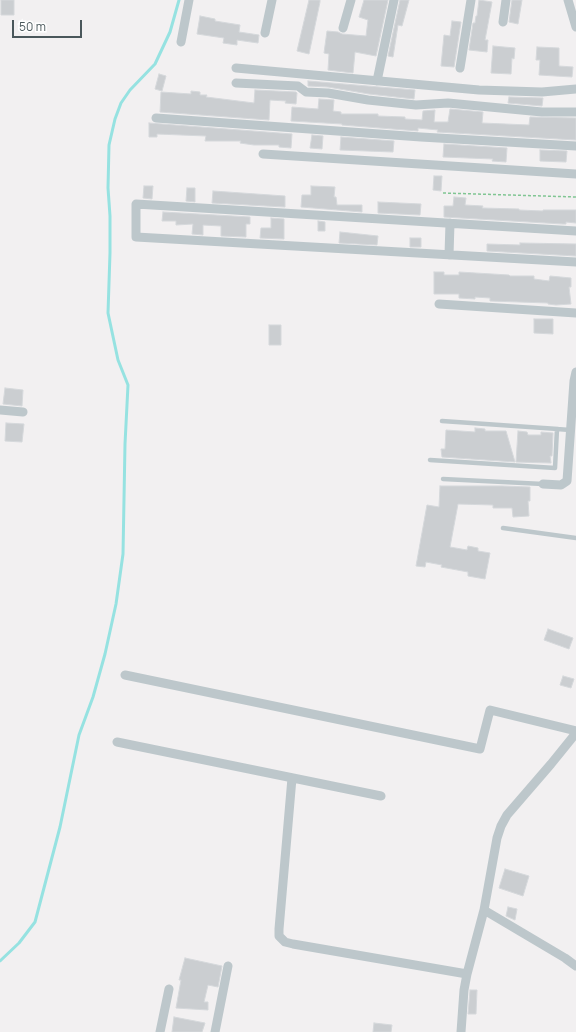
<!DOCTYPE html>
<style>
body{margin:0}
#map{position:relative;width:576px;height:1032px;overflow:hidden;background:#f2f0f1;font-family:Manrope,sans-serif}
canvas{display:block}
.scale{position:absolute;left:12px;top:20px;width:70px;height:18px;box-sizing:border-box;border:2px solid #4a575b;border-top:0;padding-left:5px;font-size:12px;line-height:14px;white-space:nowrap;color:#4a575b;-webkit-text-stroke:3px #fff;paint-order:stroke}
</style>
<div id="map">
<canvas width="576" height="1032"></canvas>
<div class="scale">50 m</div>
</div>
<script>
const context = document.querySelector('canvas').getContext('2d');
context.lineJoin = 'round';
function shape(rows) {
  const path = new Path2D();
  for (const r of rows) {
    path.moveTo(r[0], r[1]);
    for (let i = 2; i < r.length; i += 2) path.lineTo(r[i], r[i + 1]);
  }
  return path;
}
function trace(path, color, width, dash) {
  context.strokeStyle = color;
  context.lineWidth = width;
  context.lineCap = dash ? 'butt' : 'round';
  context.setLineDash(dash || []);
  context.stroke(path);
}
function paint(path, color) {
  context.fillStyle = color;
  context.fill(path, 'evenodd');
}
trace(shape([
 [0,961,19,943,35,922,60,827,79,735,93,697,105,654,116,604,123,554,125,444,128,385,118,360,108,313,110,253,110,216,108,188,109,145,115,119,121,103,130,90,155,64,170,32,179,0]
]), '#96e2e1', 3);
const building = shape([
 [1,0,14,0,14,15,1,15,1,0],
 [309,0,320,0,320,2,309,54,297,51,309,0],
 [364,0,388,0,376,56,355,52,353,73,328,70,329,54,324,53,327,31,338,32,342,34,366,36,368,20,359,17,364,0],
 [400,0,409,0,402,26,398,25,393,57,388,56,400,0],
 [479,0,492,2,485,40,488,40,487,52,469,50,473,23,475,23,476,16,477,16,479,0],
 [512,0,522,0,518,24,509,22,512,0],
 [200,16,215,19,215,21,240,25,239,32,259,35,258,43,237,40,237,45,223,43,224,38,197,34,200,16],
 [452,21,461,22,454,67,441,66,444,35,450,36,452,21],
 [493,46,515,48,514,59,512,58,511,74,491,73,493,46],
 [537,47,559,48,559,66,573,67,572,77,539,75,540,60,536,60,537,47],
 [159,74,166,76,162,91,155,89,159,74],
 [308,81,415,90,414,99,369,94,328,87,308,86,308,81],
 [255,90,296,92,297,93,296,104,285,103,286,101,270,100,269,120,160,112,161,92,191,94,191,91,200,92,200,95,207,95,206,97,254,103,255,90],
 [509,97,543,98,542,106,508,103,509,97],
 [319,99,334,100,333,111,341,112,341,114,378,114,378,116,405,117,405,119,422,120,423,111,435,110,434,122,448,122,450,109,483,112,482,123,529,125,530,117,576,118,576,140,437,132,438,130,418,128,418,131,342,125,342,124,291,121,292,107,318,109,319,99],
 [149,123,292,134,291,148,279,147,279,145,254,145,240,143,241,141,205,141,206,136,157,134,157,137,149,137,149,123],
 [312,135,323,136,322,149,310,148,312,135],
 [341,137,394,141,393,152,340,150,341,137],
 [444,144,507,148,506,162,492,161,493,159,443,157,444,144],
 [540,150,567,151,566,162,540,161,540,150],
 [434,176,442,176,441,191,433,190,434,176],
 [144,186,153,186,152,199,143,198,144,186],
 [311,186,335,187,334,197,336,197,337,205,362,205,362,212,301,207,302,195,311,195,311,186],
 [187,188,195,188,195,202,186,201,187,188],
 [213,191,285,196,285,207,212,203,213,191],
 [454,197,466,198,465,205,483,206,482,208,519,209,519,210,543,211,543,210,576,210,576,223,566,222,566,224,563,224,444,217,444,206,453,206,454,197],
 [378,202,421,204,420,215,378,213,378,202],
 [163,212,250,217,250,224,246,224,246,237,221,236,221,226,203,225,203,235,192,234,193,224,176,225,176,221,162,221,163,212],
 [271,218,284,219,284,239,260,238,261,228,271,228,271,218],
 [318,221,325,222,325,231,318,231,318,221],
 [340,232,378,236,377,245,339,243,340,232],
 [410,238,421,238,421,247,410,247,410,238],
 [520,243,576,244,576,256,487,251,487,244,520,245,520,243],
 [434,272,444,272,444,275,459,275,459,272,509,275,510,276,534,276,534,279,549,281,550,276,571,278,571,287,569,287,571,304,556,305,548,304,548,303,490,301,490,298,475,297,475,299,459,298,459,294,434,294,434,272],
 [534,319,553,319,553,334,534,333,534,319],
 [269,325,281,325,281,345,269,345,269,325],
 [5,388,23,390,22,406,3,404,5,388],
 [6,423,24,424,22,442,5,441,6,423],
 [475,428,485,429,485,431,506,431,515,462,442,457,441,449,445,449,446,430,475,432,475,428],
 [518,431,527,432,528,435,541,435,541,432,553,433,552,456,550,456,551,463,516,462,518,431],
 [440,486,502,486,530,487,530,501,528,501,529,516,513,517,512,508,493,508,493,505,458,504,450,547,467,550,468,546,478,548,478,551,490,553,485,579,468,576,468,572,441,567,442,565,426,562,425,567,416,566,427,505,439,507,440,486],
 [548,629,573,638,569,649,544,640,548,629],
 [563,676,574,679,571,688,560,685,563,676],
 [505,869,529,876,523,896,499,888,505,869],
 [508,907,517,909,515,920,506,916,508,907],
 [185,958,222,966,218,987,208,985,204,1002,208,1002,208,1010,176,1008,181,980,179,980,185,958],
 [470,990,477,990,476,1014,468,1014,470,990],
 [174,1017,205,1023,202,1032,172,1032,174,1017],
 [374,1023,392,1025,391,1032,373,1032,374,1023]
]);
paint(building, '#cbced1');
trace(building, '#d5d8db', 1);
trace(shape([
 [443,193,576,197]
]), '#80c593', 1.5, [3, 2]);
trace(shape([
 [442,421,558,429],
 [430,460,555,468,557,429,570,430],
 [443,479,543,484],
 [503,528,576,538]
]), '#bdc7cb', 4.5);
trace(shape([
 [568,0,576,27],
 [503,22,506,0],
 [343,28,351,0],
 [265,33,272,0],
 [181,42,189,0],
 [236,68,479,90,542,92,576,89],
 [460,68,471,0],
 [377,81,394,0],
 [236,83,298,86,306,92,328,93,368,100,416,105,448,103,542,112,576,112],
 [156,118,421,137,576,146],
 [263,154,576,174],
 [576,231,136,204,136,237,576,262],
 [449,255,450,223],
 [439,304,576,313],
 [0,410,23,412],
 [543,484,561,485,567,481,574,381,576,372],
 [125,675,480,749,490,710,576,731],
 [117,742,381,796],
 [292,778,279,929,279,936,285,942,293,944,467,974],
 [484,910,565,958,576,966],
 [160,1032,169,989],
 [215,1032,228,966],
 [461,1032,464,990,467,974,484,910,497,838,501,826,507,815,551,764,576,733]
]), '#bdc7cb', 9);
</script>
